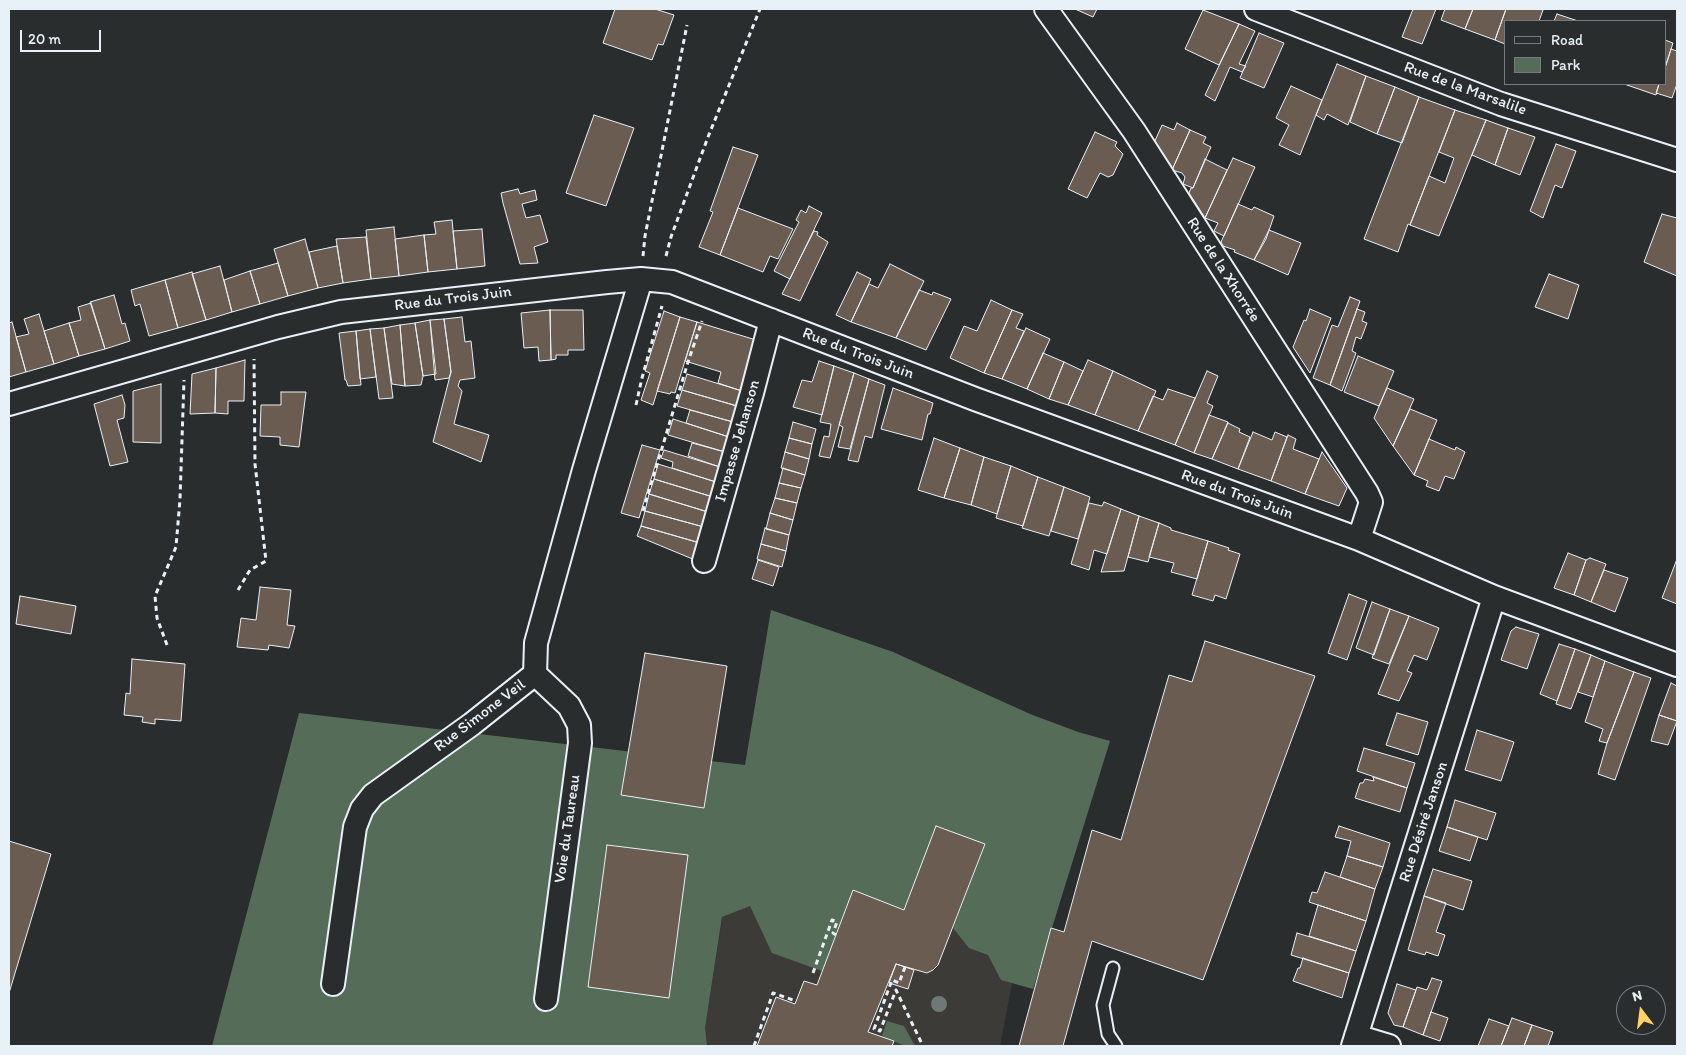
<!DOCTYPE html>
<meta charset="utf-8">
<style>
body{margin:0}
#map{position:relative;width:1686px;height:1055px;overflow:hidden;background:#2a2d2e;font-family:Itim,sans-serif}
canvas{display:block}
.frame{position:absolute;inset:0;border:10px solid #e8f1f8;pointer-events:none}
.legend{position:absolute;left:1504px;top:20px;width:162px;height:65px;box-sizing:border-box;background:#2a2d2e;border:1px solid #767b7f;margin:0;padding:6px 9px;list-style:none;font-size:15px;color:#e8f1f8}
.legend li{display:flex;align-items:center;gap:10px;height:25px}
.legend b{width:25px;border:1px solid #767b7f}
.north{position:absolute;left:1616px;top:985px;width:50px;height:50px;box-sizing:border-box;background:#2a2d2e;border:1px solid #767b7f;border-radius:50%;rotate:345deg;font-size:14px;font-weight:700;line-height:20px;text-align:center;color:#e8f1f8}
.north::after{content:'';display:block;margin:auto;width:18px;height:22px;background:#ffd166;clip-path:polygon(50% 0,100% 100%,50% 72%,0 100%)}
.scale{position:absolute;left:20px;top:30px;width:81px;height:22px;box-sizing:border-box;border:2px solid #e8f1f8;border-top:0;padding-left:6px;font-size:15px;line-height:18px;white-space:nowrap;color:#e8f1f8;-webkit-text-stroke:4px #2a2d2e;paint-order:stroke}
</style>
<div id="map">
<canvas width="1686" height="1055"></canvas>
<div class="frame"></div>
<ul class="legend">
<li><b style="height:6px;background:#2a2d2e"></b>Road</li>
<li><b style="height:14px;background:#556c58"></b>Park</li>
</ul>
<div class="north">N</div>
<div class="scale">20 m</div>
</div>
<script>
const context = document.querySelector('canvas').getContext('2d');
context.lineJoin = 'round';
function paint(path, color) {
  context.fillStyle = color;
  context.fill(path, 'evenodd');
}
function shape(rows) {
  const path = new Path2D();
  for (const r of rows) {
    path.moveTo(r[0], r[1]);
    for (let i = 2; i < r.length; i += 2) path.lineTo(r[i], r[i + 1]);
  }
  return path;
}
function trace(path, color, width, dash) {
  context.strokeStyle = color;
  context.lineWidth = width;
  context.lineCap = dash ? 'butt' : 'round';
  context.setLineDash(dash || []);
  context.stroke(path);
}
function drawText(font, color, halo, rows, align = 'center') {
  context.font = font + ' Itim,sans-serif';
  context.lineWidth = 4;
  context.setLineDash([]);
  context.textBaseline = 'middle';
  context.strokeStyle = halo;
  context.fillStyle = color;
  for (const [text, x, y, turn = 0] of rows) {
    context.save();
    context.translate(x, y);
    context.rotate((+turn || 0) * Math.PI / 180);
    context.textAlign = isNaN(turn) ? turn : align;
    if (halo) context.strokeText(text, 0, 0);
    context.fillText(text, 0, 0);
    context.restore();
  }
}
paint(shape([
 [771,610,893,652,1030,714,1078,732,1110,741,1025,915,1000,1046,702,1046]
]), '#3d3b38');
paint(shape([
 [771,610,893,652,1030,714,1078,732,1110,741,1033,989,1001,980,988,955,969,948,953,928,985,844,904,910,853,891,822,971,772,953,750,906,722,917,705,1028,707,1046,212,1046,299,713,745,765],
 [887,1021,904,1026,915,1046,905,1046,882,1036]
]), '#556c58');
const building = shape([
 [615,9,655,9,674,15,663,45,658,44,652,60,603,43,615,9],
 [1075,9,1097,9,1093,17,1075,9],
 [1413,9,1436,9,1422,44,1402,37,1413,9],
 [1445,9,1473,9,1465,29,1441,20,1445,9],
 [1473,9,1506,9,1495,40,1465,29,1473,9],
 [1506,9,1539,9,1543,10,1539,21,1505,21,1505,44,1495,40,1506,9],
 [1203,10,1239,24,1219,65,1185,49,1203,10],
 [1557,14,1578,21,1554,21,1557,14],
 [1239,24,1255,31,1239,64,1246,66,1242,72,1230,67,1215,101,1205,95,1239,24],
 [1259,33,1284,43,1264,88,1240,78,1259,33],
 [1665,40,1673,43,1665,68,1665,40],
 [1671,49,1677,51,1677,84,1672,98,1656,93,1659,84,1665,84,1665,68,1671,49],
 [1337,64,1366,76,1348,125,1327,114,1324,120,1316,115,1337,64],
 [1366,76,1395,87,1377,134,1350,122,1366,76],
 [1624,84,1659,84,1656,95,1624,84],
 [1291,86,1322,100,1300,155,1279,145,1289,125,1276,118,1291,86],
 [1395,87,1419,97,1402,143,1377,134,1395,87],
 [1419,97,1455,110,1410,225,1408,224,1398,252,1364,239,1419,97],
 [1455,110,1486,120,1439,236,1410,225,1429,176,1445,183,1454,158,1439,152,1455,110],
 [594,115,634,128,606,206,566,193,594,115],
 [1486,120,1508,128,1495,165,1472,155,1486,120],
 [1177,123,1190,130,1172,170,1154,143,1162,125,1174,130,1177,123],
 [1508,128,1535,137,1520,175,1495,165,1508,128],
 [1190,130,1206,137,1203,143,1211,147,1193,188,1183,184,1185,177,1182,173,1172,170,1190,130],
 [1095,132,1117,142,1115,146,1123,154,1113,175,1108,177,1100,173,1087,198,1068,189,1095,132],
 [1556,144,1576,151,1562,188,1555,185,1543,218,1530,211,1556,144],
 [733,147,758,155,720,255,699,247,713,212,710,211,733,147],
 [1233,158,1255,167,1224,236,1214,231,1218,223,1205,218,1233,158],
 [1205,159,1227,170,1205,218,1189,193,1191,188,1193,188,1205,159],
 [518,189,520,194,535,190,537,200,522,204,526,218,540,215,548,242,534,247,538,263,520,264,503,203,501,193,518,189],
 [1238,204,1252,210,1254,207,1274,216,1266,239,1254,260,1234,252,1235,250,1223,246,1221,242,1238,204],
 [809,206,822,213,790,279,774,271,799,222,796,220,801,210,806,213,809,206],
 [738,208,793,229,778,259,770,256,763,272,720,255,738,208],
 [1662,214,1677,218,1677,276,1644,262,1662,214],
 [452,220,457,269,428,272,424,235,436,234,434,222,452,220],
 [394,227,399,276,371,279,366,230,394,227],
 [482,229,485,266,457,269,453,231,482,229],
 [1269,230,1301,243,1288,275,1254,260,1269,230],
 [814,231,818,232,817,235,828,242,800,301,782,294,814,231],
 [424,235,428,272,399,276,395,239,424,235],
 [366,237,371,279,343,283,336,239,366,237],
 [305,239,318,288,288,296,274,249,305,239],
 [337,246,343,283,318,288,309,252,337,246],
 [278,263,288,296,260,304,250,271,278,263],
 [890,264,924,281,896,338,851,322,869,284,878,288,890,264],
 [220,266,232,312,206,320,192,274,220,266],
 [250,271,260,304,232,312,224,280,250,271],
 [192,272,206,320,178,328,165,280,192,272],
 [857,272,871,279,851,322,836,315,857,272],
 [1549,274,1579,285,1568,319,1535,307,1549,274],
 [165,280,178,328,149,336,140,304,135,306,131,290,165,280],
 [919,290,932,295,933,292,951,299,926,350,896,338,919,290],
 [114,295,122,324,125,323,130,341,105,349,90,302,114,295],
 [1350,297,1360,301,1330,385,1313,378,1332,325,1338,327,1350,297],
 [991,300,1012,310,984,373,950,358,964,326,977,331,991,300],
 [91,303,105,349,79,356,69,323,81,320,78,307,91,303],
 [1310,309,1331,318,1310,373,1293,347,1304,320,1306,321,1310,309],
 [1357,309,1365,312,1362,321,1367,323,1361,339,1356,337,1352,351,1356,353,1342,391,1330,385,1357,309],
 [550,310,583,310,584,350,568,350,568,355,556,355,556,359,551,360,550,310],
 [550,310,551,360,539,361,538,347,524,348,521,313,550,310],
 [1012,310,1023,314,1016,328,1024,331,1002,379,984,373,1012,310],
 [664,311,680,317,653,405,641,400,650,373,645,371,664,311],
 [39,314,54,364,26,372,16,337,29,334,24,319,39,314],
 [462,317,465,342,471,341,475,378,460,380,458,386,462,391,454,424,489,435,481,462,433,442,451,372,444,319,462,317],
 [680,317,697,322,675,393,671,392,670,394,657,391,680,317],
 [444,319,451,372,449,378,435,380,430,320,444,319],
 [430,320,436,374,423,376,415,323,430,320],
 [12,322,26,372,9,377,9,323,12,322],
 [697,322,756,340,742,391,718,383,721,372,685,361,697,322],
 [69,323,79,356,54,364,44,331,69,323],
 [415,323,423,376,421,385,405,386,400,325,415,323],
 [400,325,405,386,392,384,384,328,400,325],
 [384,328,393,398,379,399,370,329,384,328],
 [1026,328,1050,339,1027,389,1002,379,1026,328],
 [370,329,376,377,360,379,356,331,370,329],
 [356,331,361,385,348,386,346,380,345,380,339,333,356,331],
 [1043,353,1064,362,1049,399,1027,389,1043,353],
 [1358,356,1394,371,1379,406,1344,392,1358,356],
 [245,360,244,401,228,401,228,414,215,413,216,368,245,360],
 [1088,360,1113,371,1095,415,1068,405,1088,360],
 [819,361,834,366,822,415,793,407,802,380,812,382,819,361],
 [1064,362,1083,371,1068,405,1049,399,1064,362],
 [834,366,854,373,830,458,819,456,824,436,829,437,831,424,820,422,834,366],
 [216,368,215,413,190,414,192,374,216,368],
 [1113,371,1156,391,1138,431,1095,415,1113,371],
 [1207,371,1218,376,1207,403,1213,406,1194,453,1175,445,1207,371],
 [854,373,869,379,850,449,838,447,843,427,839,425,854,373],
 [687,374,742,391,737,406,682,390,687,374],
 [869,379,885,385,872,438,865,436,858,462,848,460,869,379],
 [161,384,161,443,133,442,133,391,161,384],
 [893,388,933,403,930,414,928,414,922,440,881,429,893,388],
 [1387,388,1414,399,1393,446,1374,418,1387,388],
 [1168,389,1195,398,1175,445,1138,431,1153,396,1163,400,1168,389],
 [682,390,737,406,733,422,677,406,682,390],
 [281,392,306,392,299,447,280,445,280,437,260,436,261,405,281,405,281,392],
 [122,395,125,405,124,418,117,420,128,462,110,466,94,404,122,395],
 [1410,409,1437,420,1414,475,1393,446,1410,409],
 [690,410,733,422,729,437,686,423,690,410],
 [1209,415,1228,422,1212,459,1194,453,1209,415],
 [673,419,729,437,725,452,668,435,673,419],
 [793,422,816,429,812,444,789,438,793,422],
 [1228,423,1240,429,1239,432,1250,437,1238,469,1212,459,1228,423],
 [1253,432,1272,440,1275,432,1287,437,1271,481,1238,469,1253,432],
 [1288,435,1296,439,1293,449,1319,459,1305,494,1271,481,1288,435],
 [789,438,812,444,809,459,785,452,789,438],
 [934,438,960,448,944,498,918,490,934,438],
 [1429,439,1455,450,1456,447,1465,452,1454,479,1445,476,1439,491,1426,486,1428,481,1414,475,1429,439],
 [692,443,725,452,720,467,688,456,692,443],
 [642,445,660,450,639,518,621,513,642,445],
 [960,448,984,457,971,505,944,498,960,448],
 [664,450,720,467,716,482,672,468,673,462,661,458,664,450],
 [785,452,809,459,805,475,781,468,785,452],
 [1322,452,1347,488,1339,506,1305,494,1322,452],
 [984,457,1011,466,997,514,971,505,984,457],
 [658,464,716,482,713,497,654,479,658,464],
 [1011,466,1038,477,1023,526,996,518,1011,466],
 [783,468,805,475,801,488,779,483,783,468],
 [1038,477,1064,487,1049,536,1022,528,1038,477],
 [654,479,713,497,708,512,649,494,654,479],
 [779,483,801,488,797,503,775,498,779,483],
 [1064,487,1090,497,1078,539,1051,531,1064,487],
 [649,494,708,512,704,527,645,511,649,494],
 [775,498,797,503,793,520,770,513,775,498],
 [1104,502,1121,509,1107,554,1094,550,1089,570,1071,564,1089,503,1102,506,1104,502],
 [1121,509,1139,516,1124,571,1101,572,1121,509],
 [645,511,704,527,700,543,641,526,645,511],
 [770,513,793,520,789,535,766,529,770,513],
 [1139,516,1159,523,1148,562,1128,557,1139,516],
 [1159,523,1171,528,1171,530,1208,541,1197,579,1171,572,1174,563,1149,557,1159,523],
 [641,526,700,543,695,560,637,536,641,526],
 [765,528,789,535,786,551,761,544,765,528],
 [1208,541,1229,548,1228,550,1240,554,1226,599,1215,595,1213,601,1192,595,1208,541],
 [761,544,786,551,782,567,757,559,761,544],
 [1568,553,1586,560,1574,595,1554,588,1568,553],
 [1590,558,1606,564,1591,602,1574,595,1586,560,1590,558],
 [1677,559,1677,604,1662,598,1677,559],
 [758,560,779,567,773,586,752,579,758,560],
 [1604,570,1628,578,1615,612,1591,602,1604,570],
 [260,587,291,590,287,625,295,626,289,648,269,645,268,650,237,647,241,618,256,620,260,587],
 [1349,594,1367,601,1347,660,1328,653,1349,594],
 [20,596,76,606,71,634,16,624,20,596],
 [1372,602,1390,609,1374,655,1356,648,1372,602],
 [1390,609,1409,616,1389,664,1372,658,1390,609],
 [1409,616,1439,628,1427,660,1414,655,1407,671,1412,673,1399,701,1378,694,1409,616],
 [1516,627,1539,634,1527,669,1501,660,1511,631,1516,627],
 [1205,641,1315,676,1203,980,1092,941,1063,1046,1019,1046,1051,928,1064,932,1092,830,1121,840,1169,675,1192,682,1205,641],
 [1559,644,1575,649,1557,701,1540,694,1559,644],
 [1575,649,1591,655,1571,709,1556,704,1575,649],
 [645,653,727,666,704,808,621,795,645,653],
 [1591,655,1605,661,1593,697,1578,692,1591,655],
 [132,659,185,664,181,721,155,719,155,724,142,722,143,717,124,715,126,693,130,694,132,659],
 [1605,661,1634,672,1607,743,1599,741,1603,729,1585,722,1605,661],
 [1634,672,1651,678,1615,780,1598,774,1607,743,1634,672],
 [1671,683,1677,686,1677,721,1659,715,1671,683],
 [1397,713,1428,722,1418,755,1386,745,1397,713],
 [1659,715,1677,721,1668,745,1651,741,1659,715],
 [1477,730,1514,742,1501,781,1465,770,1477,730],
 [1364,748,1415,763,1407,788,1357,771,1364,748],
 [1373,777,1407,788,1400,812,1355,798,1360,783,1363,783,1365,779,1374,781,1373,777],
 [1455,800,1496,813,1487,840,1447,827,1455,800],
 [936,826,985,844,938,965,933,970,927,973,896,964,868,1032,894,1041,892,1046,757,1046,776,997,795,1004,804,981,817,985,853,890,904,910,936,826],
 [1339,826,1390,843,1383,867,1347,856,1351,841,1335,837,1339,826],
 [1447,827,1478,837,1470,861,1439,851,1447,827],
 [9,841,51,854,9,993,9,841],
 [607,845,688,855,669,998,588,987,607,845],
 [1347,856,1383,867,1375,889,1340,877,1347,856],
 [1433,869,1472,881,1463,910,1424,896,1433,869],
 [1325,872,1375,889,1366,921,1309,902,1312,892,1317,893,1325,872],
 [1424,896,1446,903,1436,932,1445,935,1438,956,1426,952,1425,955,1408,950,1424,896],
 [1318,905,1366,921,1356,951,1309,936,1318,905],
 [1297,933,1356,951,1349,973,1291,955,1297,933],
 [1303,958,1349,973,1342,998,1293,981,1298,968,1300,968,1303,958],
 [896,964,914,970,908,989,889,983,896,964],
 [1432,978,1442,981,1423,1035,1403,1027,1417,987,1427,990,1432,978],
 [1397,984,1416,990,1403,1027,1394,1025,1388,1013,1397,984],
 [1431,1012,1448,1018,1440,1041,1423,1035,1431,1012],
 [1512,1018,1532,1025,1524,1046,1501,1046,1512,1018],
 [1489,1019,1509,1026,1501,1046,1478,1046,1489,1019],
 [1532,1025,1553,1032,1548,1046,1524,1046,1532,1025]
]);
paint(building, '#6a5c51');
trace(building, '#e8f1f8', 1);
const lane = shape([
 [1113,968,1103,1005,1108,1034,1116,1046]
]);
const street = shape([
 [1046,9,1134,131,1367,493,1371,502,1359,539],
 [1256,9,1501,104,1677,160],
 [9,404,278,327,341,312,607,282,641,279,672,282,975,399,1359,539,1494,597,1677,665],
 [704,561,752,393,771,320],
 [535,674,569,706,579,725,580,743,546,999],
 [333,984,355,827,362,809,373,795,472,724,535,674,536,643,584,470,641,279],
 [1356,1036,1389,1046],
 [1353,1046,1494,597]
]);
trace(lane, '#e8f1f8', 15);
trace(street, '#e8f1f8', 26);
trace(shape([
 [643,256,645,236,687,25],
 [666,256,671,237,708,137,760,9],
 [636,405,642,378,662,306],
 [643,511,688,362,702,321],
 [238,590,250,570,266,561,255,464,254,359],
 [167,645,157,618,155,596,176,547,180,499,184,380],
 [905,967,899,983,892,980,874,1029,880,1031,896,990,923,1046],
 [813,973,832,920,837,922,833,933,836,935],
 [754,1046,773,993,796,1001]
]), '#e8f1f8', 3, [5, 4]);
trace(lane, '#2a2d2e', 11);
trace(street, '#2a2d2e', 22);
context.fillStyle = '#6e7876';
for (const [x, y] of [
 [939,1004]
]) {
  context.beginPath();
  context.arc(x, y, 8, 0, 2 * Math.PI);
  context.fill();
}
drawText('16px', '#e8f1f8', '#2a2d2e', [
 ["Rue de la Marsalile",1465,89,20],
 ["Rue de la Xhorrée",1223,270,57],
 ["Rue du Trois Juin",453,299,-7],
 ["Rue du Trois Juin",858,354,21],
 ["Impasse Jehanson",738,441,-74],
 ["Rue du Trois Juin",1237,495,20],
 ["Rue Simone Veil",480,716,-37],
 ["Rue Désiré Janson",1424,822,-72],
 ["Voie du Taureau",568,829,-82]
]);
</script>
